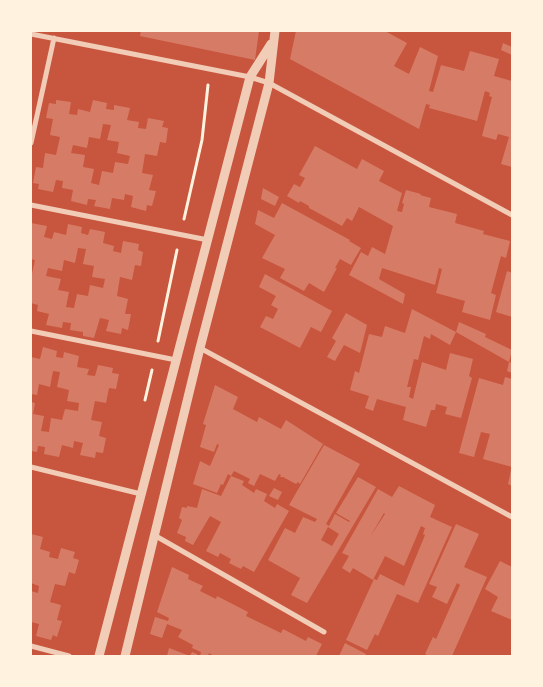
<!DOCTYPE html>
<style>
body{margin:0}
#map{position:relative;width:543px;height:687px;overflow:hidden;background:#c8553d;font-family:Merriweather,serif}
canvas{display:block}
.frame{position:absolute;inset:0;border:32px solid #fff3e0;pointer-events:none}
</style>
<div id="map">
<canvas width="543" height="687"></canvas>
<div class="frame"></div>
</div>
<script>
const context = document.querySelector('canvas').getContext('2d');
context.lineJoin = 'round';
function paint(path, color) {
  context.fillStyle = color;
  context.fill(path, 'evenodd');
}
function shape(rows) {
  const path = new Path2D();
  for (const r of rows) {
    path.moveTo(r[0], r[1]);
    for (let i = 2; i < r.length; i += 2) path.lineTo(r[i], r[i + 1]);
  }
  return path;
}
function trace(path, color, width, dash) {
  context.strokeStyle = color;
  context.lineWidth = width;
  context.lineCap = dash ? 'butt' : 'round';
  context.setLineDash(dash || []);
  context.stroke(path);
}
paint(shape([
 [141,31,259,31,255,60,140,36],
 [296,31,385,31,407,43,394,66,409,74,420,47,438,56,429,91,433,92,441,65,464,71,470,51,499,59,494,76,512,81,512,167,501,164,509,137,498,134,496,140,482,136,492,97,489,96,490,93,485,91,477,121,429,108,430,105,426,104,419,129,290,59],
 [503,43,512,47,512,55,501,50],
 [56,100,71,102,69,114,77,115,78,109,90,112,93,100,107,103,106,109,114,110,114,105,130,108,127,120,139,122,138,128,146,129,148,118,164,121,162,127,168,128,166,143,160,142,157,156,145,154,142,173,153,175,149,190,156,191,152,206,147,205,146,211,131,207,133,196,125,194,124,200,112,198,110,209,94,206,96,200,88,199,87,205,71,201,73,190,62,188,63,181,56,180,53,192,38,189,39,184,33,183,36,167,43,168,45,153,56,155,60,137,50,135,53,119,46,118,49,103,56,104],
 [103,124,111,125,107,140,119,142,117,153,130,156,128,164,115,162,113,173,102,171,99,185,91,183,94,169,83,167,85,155,71,153,73,145,87,148,89,137,100,139],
 [315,146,357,169,362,159,384,171,379,181,402,193,397,211,402,212,404,204,402,203,406,190,421,194,420,195,431,198,429,207,457,214,455,223,484,231,483,234,510,241,506,258,501,256,491,293,496,295,490,320,462,312,465,301,436,293,442,269,439,268,435,285,382,268,379,279,405,294,403,304,349,275,361,252,368,256,372,247,385,254,393,226,359,207,352,221,347,218,342,226,309,208,309,206,300,201,299,203,287,196,294,184,300,187,305,178,299,175],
 [263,188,279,197,275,206,261,199],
 [282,203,350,240,349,241,361,248,351,265,340,259,335,268,337,268,324,292,309,283,304,291,280,278,285,269,262,258,275,235,255,224,258,210,274,218],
 [31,223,47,226,44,237,52,239,54,232,66,235,68,224,82,227,81,233,88,235,90,229,105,232,103,243,114,246,113,251,121,253,123,241,139,244,138,250,143,252,141,266,135,265,132,280,120,277,117,296,128,299,125,314,131,314,128,330,122,328,121,334,106,331,109,320,100,318,94,338,83,336,83,332,70,330,71,323,63,322,62,328,46,325,49,314,37,311,38,305,31,303,31,278,35,260,31,259],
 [78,248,86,249,83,264,94,266,92,277,105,279,103,288,90,285,88,296,77,294,74,308,66,307,69,292,58,290,61,279,46,276,48,268,62,271,64,260,75,263],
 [507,271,512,273,512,317,496,312],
 [265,274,332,311,321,332,311,327,300,348,260,327,266,316,273,319,278,309,271,305,276,296,259,287],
 [412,309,456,332,450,345,431,334,430,339,424,336,418,360,414,359,407,387,411,387,409,397,413,399,422,362,446,370,450,353,473,359,469,376,472,378,461,418,445,414,447,407,436,404,435,410,431,410,426,427,403,420,406,407,377,399,373,411,365,408,369,396,350,390,355,371,359,373,369,334,382,337,385,326,405,333],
 [346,313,367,325,360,353,344,345,335,361,327,357,336,341,332,338],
 [459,322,486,334,485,337,512,350,509,362,456,332],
 [43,347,57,351,56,357,63,358,64,352,79,356,77,367,89,369,87,375,95,376,98,365,113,368,112,373,119,374,116,389,109,388,106,403,95,401,91,420,102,422,99,436,106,438,103,453,96,452,95,458,80,455,83,443,74,441,73,448,62,445,59,457,44,454,45,447,38,446,37,452,31,451,31,402,35,403,33,414,44,416,41,431,49,432,51,418,62,420,65,409,78,411,79,403,67,401,69,390,57,387,60,372,53,371,50,387,39,384,37,395,31,394,31,357,40,359],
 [509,362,512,363,512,373,507,371],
 [505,377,512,379,512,467,483,459,490,434,481,432,474,457,459,453,479,378,503,385],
 [215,385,238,397,233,409,257,422,259,417,281,429,286,420,323,444,300,484,298,482,296,484,283,477,280,477,281,475,279,474,275,481,260,474,254,486,248,483,250,479,234,471,231,476,244,481,242,485,254,493,256,489,267,494,264,501,275,508,277,504,289,511,254,572,243,566,241,569,229,563,231,559,220,553,218,557,206,551,221,522,210,516,193,545,185,541,186,537,177,533,182,520,179,518,182,507,187,508,187,506,197,508,202,489,221,496,231,476,228,474,223,485,221,484,217,493,193,484,200,461,210,466,219,445,217,444,214,452,200,447,206,425,203,424],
 [324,445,360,464,326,524,329,526,335,514,349,522,350,521,336,513,358,477,376,487,307,603,291,595,300,578,268,560,285,528,295,533,303,517,315,522,317,519,289,505],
 [328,527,339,534,332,546,321,540],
 [511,470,512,470,512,486,508,484],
 [399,486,435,505,430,517,452,527,418,603,397,594,378,636,375,634,367,650,346,640,374,579,377,580,380,574,404,586,425,535,423,534,425,528,421,526,404,566,385,556,373,580,353,568,350,573,342,568,349,556,342,553,378,489,392,497],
 [384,513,385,514,370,537],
 [274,488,282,492,278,500,269,496],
 [456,524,479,534,464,567,487,577,452,656,429,656,425,654,433,637,436,639,460,585,457,583,447,604,432,597,437,587,429,584],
 [31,534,43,537,40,549,50,552,49,557,58,559,61,548,75,552,73,558,79,560,75,574,69,572,65,586,55,584,50,602,61,605,57,620,62,621,57,637,53,635,51,640,36,636,39,624,31,622,31,591,38,593,39,586,31,583],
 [500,561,512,567,512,620,491,611,498,597,485,589],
 [172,567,189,575,188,579,203,586,200,591,216,599,217,596,248,612,246,616,281,633,283,629,306,641,308,637,322,644,316,656,214,656,209,653,208,656,200,656,201,652,192,648,193,645,178,637,182,630,167,624,162,638,150,634,155,617,168,621,169,618,157,612],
 [345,643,366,654,365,656,339,656],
 [169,648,190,656,192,652,197,654,197,656,167,656]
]), '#d67c66');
trace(shape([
 [184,219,202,140,208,85],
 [158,341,177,250],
 [145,400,152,370]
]), '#fff3e0', 3);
trace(shape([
 [31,34,250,77,269,83,512,215],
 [31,143,54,38],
 [31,205,208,240],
 [31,331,176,360],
 [200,348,512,517],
 [31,467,141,494],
 [154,535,324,632],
 [31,646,69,656]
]), '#f1ccb7', 5);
trace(shape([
 [99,656,250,77,271,44],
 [125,656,200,348,269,83,275,31]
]), '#f1ccb7', 9);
</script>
